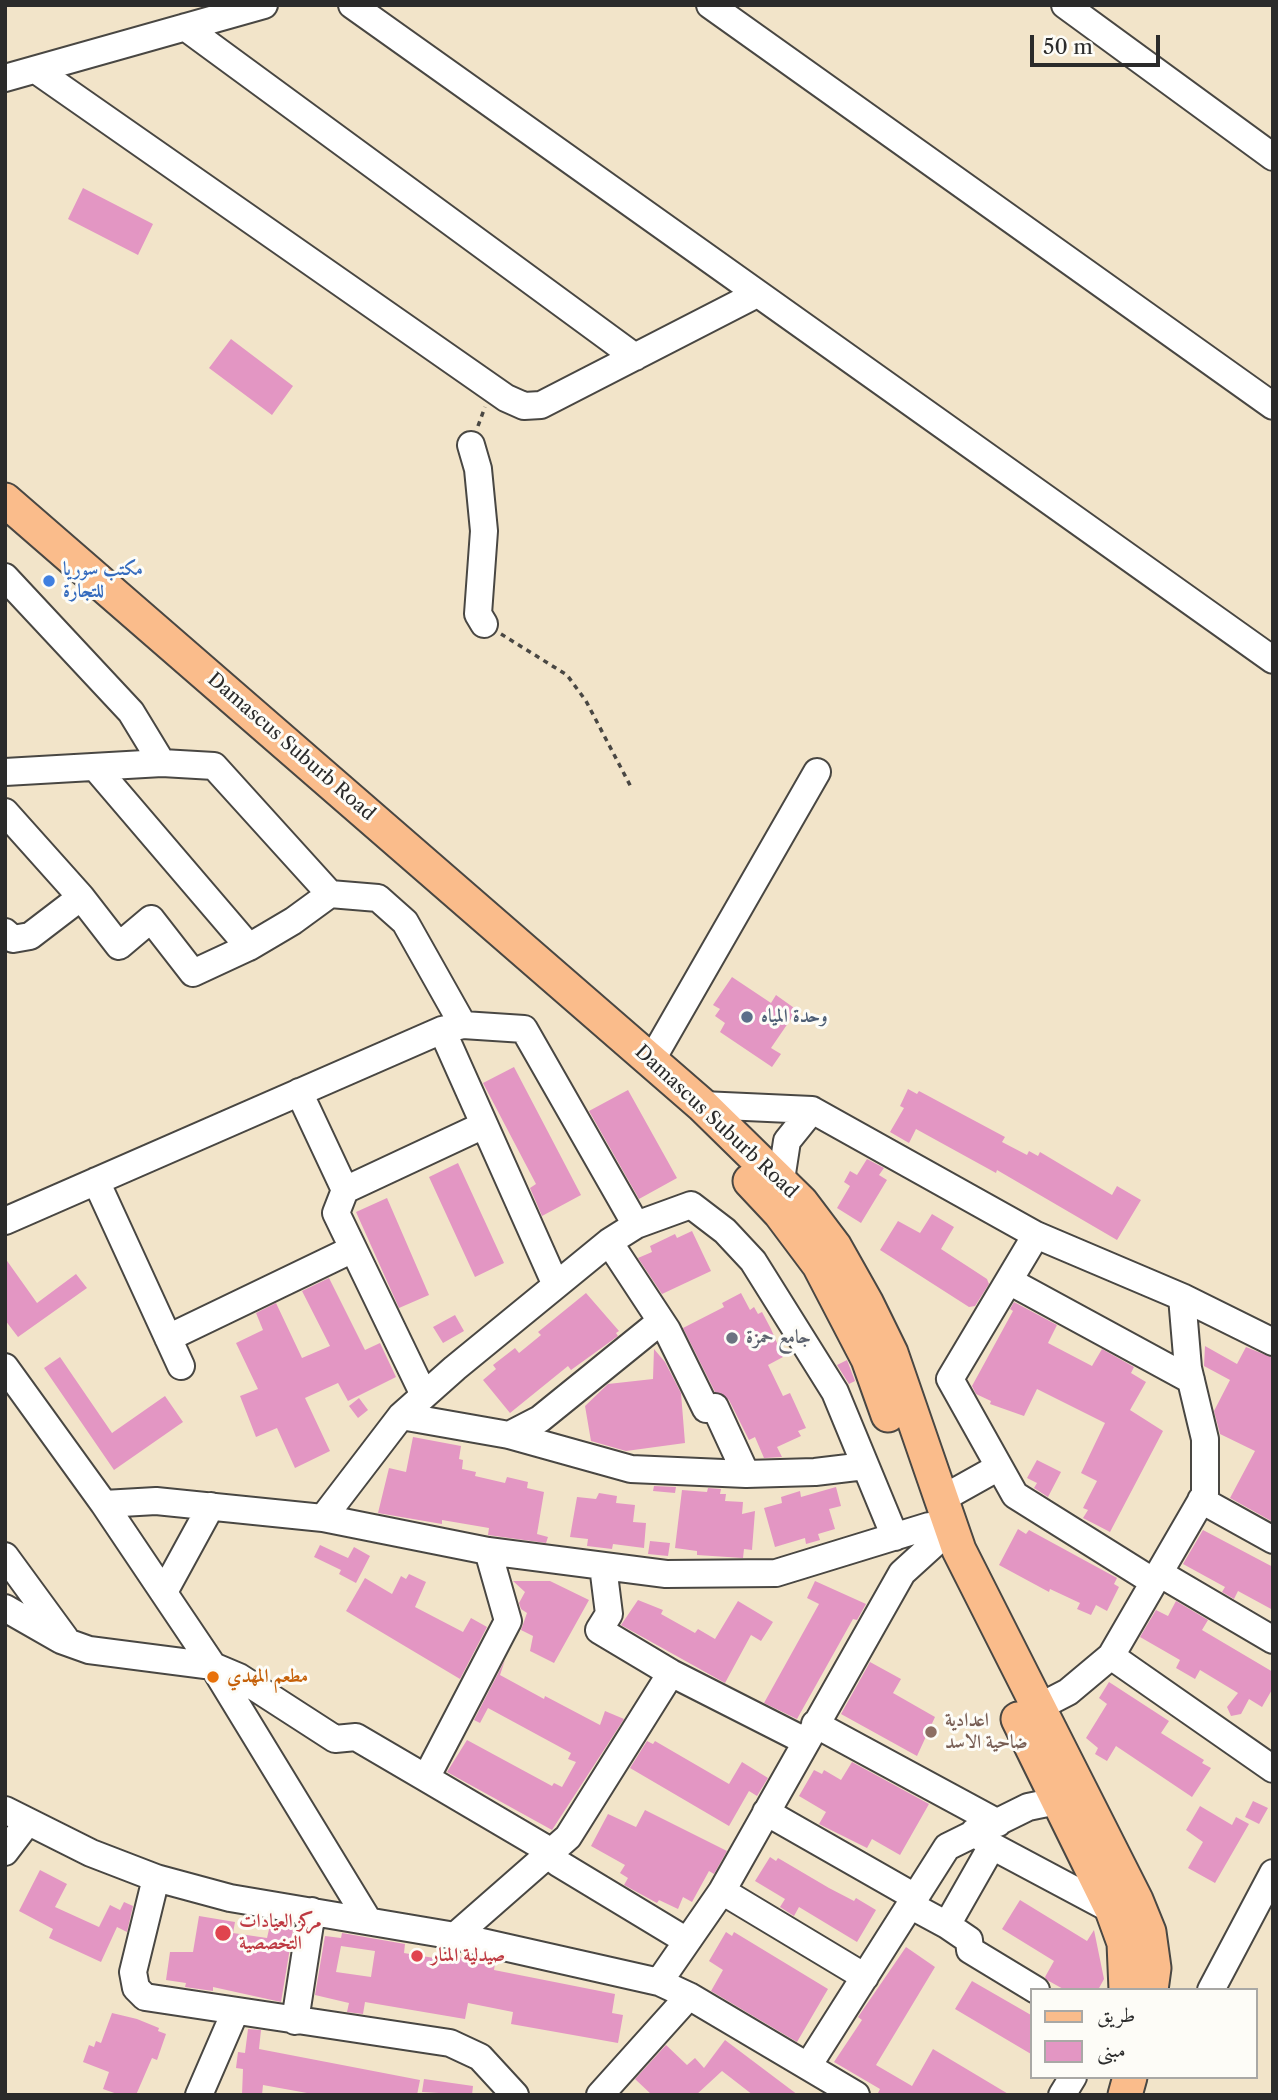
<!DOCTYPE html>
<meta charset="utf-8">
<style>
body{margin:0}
#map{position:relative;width:1278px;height:2100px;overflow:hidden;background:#f2e4c9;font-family:"Libre Caslon Text",Amiri,serif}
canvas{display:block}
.frame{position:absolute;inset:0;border:7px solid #2b2b2b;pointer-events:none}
.legend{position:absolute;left:1030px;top:1988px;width:228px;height:91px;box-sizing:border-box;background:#fdfcf7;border:2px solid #a9a8a5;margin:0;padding:9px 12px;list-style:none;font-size:21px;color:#2b2b2b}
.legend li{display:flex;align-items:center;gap:14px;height:35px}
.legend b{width:35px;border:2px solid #a9a8a5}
.scale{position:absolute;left:1030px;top:35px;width:130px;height:32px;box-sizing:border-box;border:4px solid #2b2b2b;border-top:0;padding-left:9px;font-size:21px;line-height:24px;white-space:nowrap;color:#2b2b2b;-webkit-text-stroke:5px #fdfcf7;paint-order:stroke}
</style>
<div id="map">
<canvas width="1278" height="2100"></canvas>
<div class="frame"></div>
<ul class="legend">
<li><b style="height:9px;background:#fabc8b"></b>طريق</li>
<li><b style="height:19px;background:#e396c3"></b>مبنى</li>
</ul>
<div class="scale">50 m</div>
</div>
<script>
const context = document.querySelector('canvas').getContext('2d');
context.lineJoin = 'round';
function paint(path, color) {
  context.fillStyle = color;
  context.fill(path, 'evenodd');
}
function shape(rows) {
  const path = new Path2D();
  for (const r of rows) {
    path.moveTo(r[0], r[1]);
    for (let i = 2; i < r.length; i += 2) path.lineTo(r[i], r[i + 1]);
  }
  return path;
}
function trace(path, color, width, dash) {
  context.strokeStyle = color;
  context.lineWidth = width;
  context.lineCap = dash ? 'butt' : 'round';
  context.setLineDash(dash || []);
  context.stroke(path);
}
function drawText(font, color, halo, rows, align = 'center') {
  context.font = font + ' "Libre Caslon Text",Amiri,serif';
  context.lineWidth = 6;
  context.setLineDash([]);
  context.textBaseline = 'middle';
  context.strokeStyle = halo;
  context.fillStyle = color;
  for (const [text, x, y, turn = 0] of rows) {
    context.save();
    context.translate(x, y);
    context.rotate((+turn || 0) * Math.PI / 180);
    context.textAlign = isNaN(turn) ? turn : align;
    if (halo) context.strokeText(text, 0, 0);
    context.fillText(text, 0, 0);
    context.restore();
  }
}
paint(shape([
 [83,188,153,224,138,255,68,219],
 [231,339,293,386,272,415,209,368],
 [732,977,771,1003,776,995,797,1010,771,1048,781,1054,772,1067,720,1032,725,1023,715,1016,720,1009,713,1005],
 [514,1067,581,1195,542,1216,530,1188,536,1184,483,1083],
 [908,1089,917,1094,919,1091,1005,1137,1002,1142,1027,1155,1029,1151,1038,1156,1040,1152,1112,1195,1117,1186,1141,1200,1117,1240,997,1170,996,1173,916,1129,909,1143,890,1132,904,1108,900,1106],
 [628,1090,677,1178,639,1199,589,1111],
 [867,1159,884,1168,879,1175,887,1180,861,1223,837,1208,850,1186,844,1182,850,1171,857,1175],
 [458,1163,504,1263,475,1277,429,1177],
 [387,1198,429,1295,399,1308,356,1212],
 [932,1214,954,1227,941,1249,987,1279,989,1284,975,1306,969,1307,880,1250,898,1221,920,1233],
 [692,1231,711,1271,662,1294,638,1258,652,1252,650,1246,675,1234,677,1238],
 [5,1258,37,1303,76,1274,87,1288,18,1337,5,1320],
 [329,1278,365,1350,380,1343,396,1377,348,1401,338,1383,305,1398,330,1451,295,1468,277,1428,256,1437,240,1396,258,1389,236,1343,263,1330,256,1313,276,1303,302,1358,330,1346,302,1291],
 [586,1293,619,1331,616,1333,618,1336,571,1370,568,1366,510,1413,483,1380,496,1369,493,1365,515,1348,519,1353,541,1335,538,1332],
 [741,1293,750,1310,754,1307,758,1314,762,1312,771,1329,783,1357,768,1365,783,1396,790,1393,806,1428,798,1431,801,1436,777,1447,782,1457,764,1458,755,1437,749,1440,729,1400,715,1392,683,1328,724,1307,722,1303],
 [1014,1302,1057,1325,1048,1343,1092,1366,1102,1349,1134,1367,1131,1373,1146,1382,1130,1410,1163,1431,1110,1532,1083,1518,1088,1510,1083,1508,1097,1481,1081,1473,1105,1423,1037,1389,1024,1416,990,1404,991,1401,976,1394,972,1386,1013,1311,1010,1309],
 [455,1315,464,1331,443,1343,433,1327],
 [1205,1346,1237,1364,1246,1347,1273,1358,1273,1522,1230,1498,1255,1451,1220,1434,1214,1411,1230,1380,1204,1366],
 [654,1349,665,1362,681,1393,685,1443,626,1451,591,1441,585,1406,608,1384,653,1379],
 [60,1357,112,1433,165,1396,183,1422,114,1470,44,1368],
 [847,1360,855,1381,849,1384,837,1365],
 [359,1398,368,1410,358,1418,349,1406],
 [413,1437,461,1446,459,1459,463,1460,462,1469,476,1472,475,1476,505,1483,507,1477,528,1482,527,1488,544,1492,537,1534,548,1537,546,1543,488,1535,489,1528,442,1520,442,1524,378,1513,389,1468,406,1472],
 [1037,1460,1061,1472,1048,1497,1034,1488,1037,1483,1027,1478],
 [654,1486,676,1487,675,1493,653,1491],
 [836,1487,841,1506,829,1509,835,1529,818,1534,820,1540,806,1544,805,1538,775,1547,764,1508,782,1503,781,1497,800,1491,801,1497],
 [708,1488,721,1489,720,1494,726,1494,725,1501,743,1502,742,1514,755,1511,752,1550,744,1549,743,1558,697,1555,697,1551,675,1548,682,1490,707,1492],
 [599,1493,617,1496,616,1503,635,1505,633,1522,646,1523,644,1548,613,1544,612,1549,587,1546,588,1539,570,1537,577,1497,596,1499],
 [1018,1529,1026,1534,1029,1530,1117,1578,1114,1584,1119,1587,1107,1611,1096,1605,1091,1615,1077,1609,1080,1603,1050,1589,1049,1592,999,1565],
 [1203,1530,1273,1567,1273,1610,1238,1591,1234,1599,1222,1592,1225,1587,1183,1564],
 [650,1541,670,1543,668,1556,648,1554],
 [320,1545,348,1558,354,1547,370,1556,356,1583,339,1574,341,1570,314,1557],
 [409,1574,426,1582,415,1607,463,1632,471,1618,487,1627,460,1679,346,1611,365,1578,392,1594,401,1576,406,1579],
 [513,1581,550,1581,589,1600,554,1663,530,1651,533,1636,521,1630,527,1613,521,1609,519,1603,525,1592],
 [815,1581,866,1604,857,1620,853,1619,797,1719,764,1703,819,1604,807,1598],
 [638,1600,663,1610,661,1614,695,1633,698,1629,715,1639,738,1601,773,1622,761,1641,751,1635,725,1683,621,1625],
 [1176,1601,1208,1620,1202,1630,1273,1672,1273,1688,1262,1707,1249,1699,1241,1714,1231,1716,1227,1707,1238,1693,1200,1670,1195,1679,1176,1668,1180,1660,1140,1637,1156,1610,1168,1616],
 [505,1660,500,1675,544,1699,545,1696,600,1725,605,1711,624,1719,552,1830,447,1772,467,1740,552,1786,554,1783,562,1787,576,1762,568,1759,571,1753,488,1708,480,1723,474,1720],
 [870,1662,901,1679,893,1693,935,1717,917,1756,841,1714],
 [1109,1682,1169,1721,1161,1733,1204,1760,1202,1763,1211,1768,1192,1797,1116,1746,1107,1761,1095,1754,1098,1748,1086,1738,1107,1704,1099,1698],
 [647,1741,653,1744,655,1741,729,1784,742,1762,768,1778,757,1796,749,1791,729,1826,630,1768],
 [852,1762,929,1804,900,1855,872,1839,867,1848,819,1824,826,1812,799,1796,814,1770,822,1774,824,1770,841,1780],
 [1253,1801,1268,1808,1259,1824,1245,1817],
 [1200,1806,1232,1825,1236,1817,1249,1824,1215,1883,1188,1868,1203,1842,1186,1830],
 [645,1810,727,1851,714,1874,709,1871,692,1902,683,1897,678,1909,659,1900,657,1903,624,1885,628,1878,620,1873,625,1865,591,1846,608,1814,636,1827],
 [770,1857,776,1861,778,1858,829,1888,854,1901,856,1898,876,1910,857,1942,799,1907,794,1916,780,1907,785,1899,755,1881],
 [40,1870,67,1884,55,1907,99,1927,110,1905,120,1910,124,1902,133,1906,127,1932,117,1927,101,1962,49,1938,53,1929,19,1911],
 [1020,1900,1087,1941,1094,1930,1104,1979,1098,1990,1065,1990,1047,1980,1045,1977,1054,1961,1002,1929],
 [199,1916,235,1922,233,1933,267,1938,270,1925,293,1930,281,2002,213,1987,213,1991,185,1987,186,1983,166,1980,170,1952,193,1952],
 [726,1932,732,1936,734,1932,828,1989,797,2042,711,1991,723,1970,709,1961],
 [342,1933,405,1944,404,1953,434,1958,435,1953,495,1963,494,1970,615,1994,612,2013,623,2015,618,2043,511,2024,513,2012,468,2003,465,2019,365,2002,363,2014,347,2012,349,2003,315,1995,325,1936,341,1938],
 [341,1946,375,1951,371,1977,336,1972],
 [906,1947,935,1967,876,2065,912,2086,933,2049,1010,2095,877,2095,880,2089,834,2062,862,2020,858,2017],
 [972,1981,1031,2015,1031,2054,955,2009],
 [112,2013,137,2019,159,2028,158,2031,166,2034,157,2060,152,2058,136,2095,120,2095,103,2089,109,2072,83,2062,89,2045,94,2047,96,2041,101,2043],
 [248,2029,261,2030,259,2049,420,2080,417,2095,318,2095,263,2085,262,2095,242,2095,243,2069,236,2068,238,2052,245,2053],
 [725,2040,798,2095,753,2095,722,2071,696,2095,652,2095,635,2079,666,2045,687,2065,695,2058,704,2068],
 [424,2079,473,2086,472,2095,422,2092]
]), '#e396c3');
const minor = shape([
 [352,5,1273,660],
 [710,5,1273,406],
 [1065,5,1273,157],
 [185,27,635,357],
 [36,70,506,398,524,406,541,405,757,294],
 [5,78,264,5],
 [471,445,478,469,484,531,478,614,484,624],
 [5,577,131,712,162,763],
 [95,767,249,947],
 [5,772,162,763,214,766,330,894,378,898,405,922,463,1025],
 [5,812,81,897,30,936,13,939,5,932],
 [81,897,119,946,151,919,193,973,249,947,293,921,330,894],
 [442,1030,555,1283],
 [651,1061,817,772],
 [299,1092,345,1190],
 [702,1105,812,1110,1036,1235,1182,1297,1273,1342],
 [781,1180,787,1141,812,1110],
 [96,1181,181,1366],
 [5,1221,442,1030,463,1025,524,1029,636,1225],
 [1036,1235,950,1379,1015,1495,1154,1582],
 [609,1242,667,1330,706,1409,715,1407,746,1474,815,1472,865,1466],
 [1009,1281,1191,1380],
 [168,1338,353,1249],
 [5,1367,104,1504,213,1666,368,1920],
 [424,1395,336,1213,345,1190,484,1125],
 [401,1416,509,1435,631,1469,746,1474],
 [509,1435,540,1419,661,1321],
 [940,1500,999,1467],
 [1201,1500,1273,1540],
 [104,1504,156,1501,323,1518,488,1551,666,1574,776,1573,929,1526],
 [323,1518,401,1416,455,1368,609,1242,636,1225,691,1205,725,1231,753,1261,835,1392,895,1537],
 [5,1556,65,1638],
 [603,1566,609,1614,599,1630,671,1673,805,1741],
 [1159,1573,1273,1640],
 [164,1592,211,1506],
 [5,1608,61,1640,89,1650,213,1666,239,1677,335,1739,356,1737,426,1778,550,1851,558,1863,687,1941],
 [1111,1656,1273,1769],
 [1037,1708,1068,1692,1111,1656,1205,1494,1205,1439,1188,1368,1182,1297],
 [815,1724,998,1823],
 [426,1778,508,1621,488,1551],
 [5,1810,91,1853,156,1878,230,1898,455,1936,659,1982,689,1996,856,2095],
 [766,1812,915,1897],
 [974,1832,992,1846,1112,1910],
 [5,1852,27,1823],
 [156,1878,133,1972,136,1988,145,1997,450,2043,480,2057,515,2095],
 [722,1891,865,1977],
 [910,1905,947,1925,992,1846],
 [947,1925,969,1940,970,1950,1036,1990],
 [455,1936,568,1837,671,1673],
 [659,1982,722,1891,902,1573,935,1543],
 [1211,1990,1273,1873],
 [295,2021,312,1911],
 [808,2066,947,1847,1028,1807,1057,1801],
 [199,2095,235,2012],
 [600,2095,689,1996],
 [1062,2095,1073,2077]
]);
const major = shape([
 [5,500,702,1105,801,1202,835,1247,866,1302,891,1353,959,1550,1136,1900,1149,1932,1154,1968,1151,1990],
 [750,1181,780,1213,819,1265,868,1359,888,1415],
 [1018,1719,1112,1910,1124,1943,1126,1990],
 [1125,2095,1130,2077]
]);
trace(minor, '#494743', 30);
trace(major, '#494743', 37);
trace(shape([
 [478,426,485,407],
 [501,634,567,675,586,701,631,787]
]), '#494743', 3.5, [5, 5]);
trace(minor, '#fff', 26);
trace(major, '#fabc8b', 33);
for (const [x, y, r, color] of [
 [49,581,7,"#3f7fe0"],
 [747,1017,7,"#5c6f8a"],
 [732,1338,7,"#6b7280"],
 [213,1677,7,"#e8710a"],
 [931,1732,7,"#8d6e63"],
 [223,1933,9,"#e0444e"],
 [417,1956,7,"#e0444e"]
]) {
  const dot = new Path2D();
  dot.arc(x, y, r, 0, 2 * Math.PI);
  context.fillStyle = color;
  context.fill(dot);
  trace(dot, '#fdfcf7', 2.5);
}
drawText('bold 19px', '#366cbe', '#fdfcf7', [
 ["مكتب سوريا",63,570],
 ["للتجارة",63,592]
], 'left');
drawText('19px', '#2b2b2b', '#fdfcf7', [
 ["Damascus Suburb Road",291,747,41],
 ["Damascus Suburb Road",716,1122,43]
]);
drawText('bold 19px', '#4e5e75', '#fdfcf7', [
 ["وحدة المياه",761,1017]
], 'left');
drawText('bold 19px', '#5b616d', '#fdfcf7', [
 ["جامع حمزة",746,1338]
], 'left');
drawText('bold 19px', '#c56008', '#fdfcf7', [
 ["مطعم المهدي",227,1677]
], 'left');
drawText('bold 19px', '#785e54', '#fdfcf7', [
 ["اعدادية",945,1721],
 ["ضاحية الاسد",945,1743]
], 'left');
drawText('bold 19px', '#be3a42', '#fdfcf7', [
 ["مركز العيادات",239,1922],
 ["التخصصية",239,1944],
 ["صيدلية المنار",431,1956]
], 'left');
</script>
